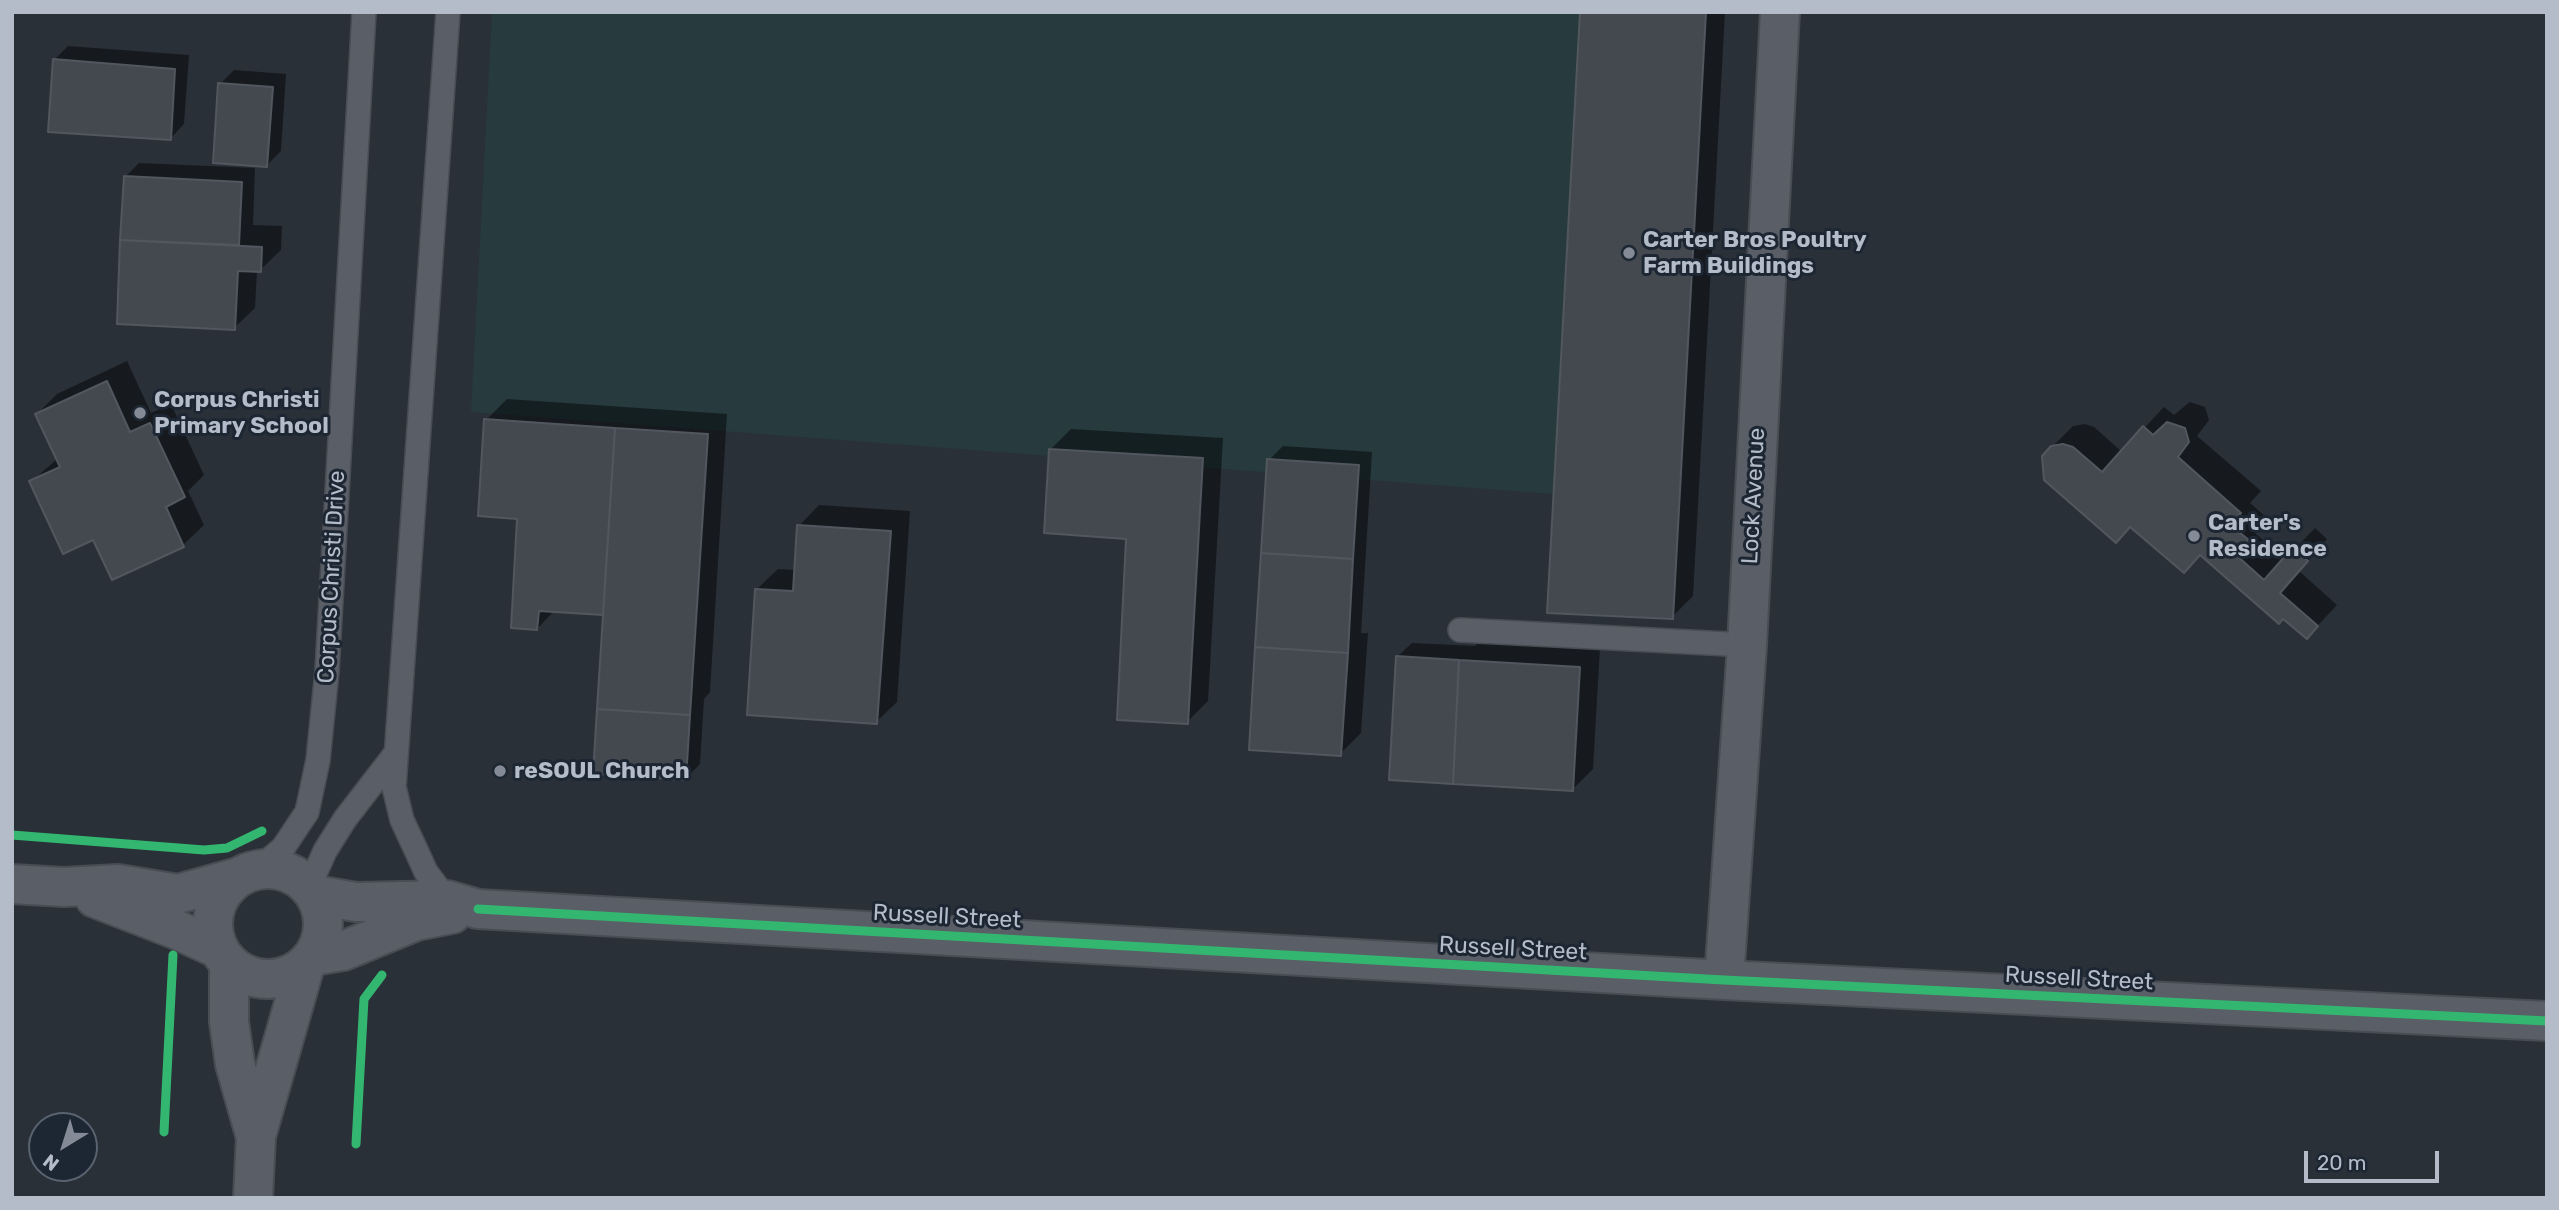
<!DOCTYPE html>
<style>
body{margin:0}
#map{position:relative;width:2559px;height:1210px;overflow:hidden;background:#2a3038;font-family:Rubik,sans-serif}
canvas{display:block}
.frame{position:absolute;inset:0;border:14px solid #b4bcc9;pointer-events:none}
.north{position:absolute;left:28px;top:1112px;width:70px;height:70px;box-sizing:border-box;background:#1d2633;border:2px solid #59626f;border-radius:50%;rotate:218deg;font-size:19px;font-weight:700;line-height:28px;text-align:center;color:#b4bcc9}
.north::after{content:'';display:block;margin:auto;width:24px;height:32px;background:#848b96;clip-path:polygon(50% 0,100% 100%,50% 72%,0 100%)}
.scale{position:absolute;left:2304px;top:1151px;width:135px;height:32px;box-sizing:border-box;border:4px solid #b4bcc9;border-top:0;padding-left:9px;font-size:21px;line-height:24px;white-space:nowrap;color:#b4bcc9;-webkit-text-stroke:5px #1d2633;paint-order:stroke}
</style>
<div id="map">
<canvas width="2559" height="1210"></canvas>
<div class="frame"></div>
<div class="north">N</div>
<div class="scale">20 m</div>
</div>
<script>
const context = document.querySelector('canvas').getContext('2d');
context.lineJoin = 'round';
function paint(path, color) {
  context.fillStyle = color;
  context.fill(path, 'evenodd');
}
function shape(rows) {
  const path = new Path2D();
  for (const r of rows) {
    if (r.length === 3) {
      path.moveTo(r[0] + r[2], r[1]);
      path.arc(r[0], r[1], r[2], 0, 2 * Math.PI);
      continue;
    }
    path.moveTo(r[0], r[1]);
    for (let i = 2; i < r.length; i += 2) path.lineTo(r[i], r[i + 1]);
  }
  return path;
}
function trace(path, color, width, dash) {
  context.strokeStyle = color;
  context.lineWidth = width;
  context.lineCap = dash ? 'butt' : 'round';
  context.setLineDash(dash || []);
  context.stroke(path);
}
function drawText(font, color, halo, rows, align = 'center') {
  context.font = font + ' Rubik,sans-serif';
  context.lineWidth = 6;
  context.setLineDash([]);
  context.textBaseline = 'middle';
  context.strokeStyle = halo;
  context.fillStyle = color;
  for (const [text, x, y, turn = 0] of rows) {
    context.save();
    context.translate(x, y);
    context.rotate((+turn || 0) * Math.PI / 180);
    context.textAlign = isNaN(turn) ? turn : align;
    if (halo) context.strokeText(text, 0, 0);
    context.fillText(text, 0, 0);
    context.restore();
  }
}
paint(shape([
 [492,12,1580,12,1553,494,471,412]
]), '#273a3e');
paint(shape([
 [1581,12,1725,12,1693,596,1672,617],
 [68,46,189,55,184,124,170,139,54,60],
 [234,70,286,74,281,151,267,165,220,84],
 [139,163,255,168,253,225,282,226,281,250,260,270,257,270,255,308,234,328,119,323,125,177],
 [127,361,151,413,171,404,204,475,188,491,204,525,183,545,94,538,31,482,57,459,37,414,57,394],
 [507,399,727,414,710,692,704,699,700,764,686,778,605,613,555,610,537,629,519,518,486,420],
 [2190,402,2205,407,2209,420,2197,436,2261,491,2250,503,2268,519,2255,533,2285,559,2315,528,2327,539,2299,571,2337,605,2307,637,2201,554,2184,571,2131,525,2052,447,2073,426,2085,424,2094,427,2122,452,2164,407,2174,415],
 [1071,429,1223,438,1208,701,1187,722,1128,537,1050,450],
 [1283,446,1372,452,1361,633,1368,633,1361,733,1340,754,1269,460],
 [819,505,910,511,897,702,876,722,757,589,778,569,796,570,799,526],
 [1482,640,1600,647,1593,769,1573,789,1397,657,1412,643,1475,646]
]), '#0007');
const building = shape([
 [1580,12,1706,12,1673,619,1547,613,1580,12],
 [53,59,175,69,171,140,48,132,53,59],
 [218,83,273,87,267,167,213,163,218,83],
 [124,176,242,182,239,245,120,240,124,176],
 [120,240,262,247,261,272,238,271,235,330,117,324,120,240],
 [107,381,130,432,150,423,185,497,166,507,184,547,112,580,93,540,63,554,29,481,60,467,35,414,107,381],
 [484,419,615,428,603,615,539,611,537,630,511,628,517,519,478,516,484,419],
 [2167,422,2185,428,2189,442,2178,457,2241,513,2230,525,2249,540,2236,555,2264,580,2293,547,2308,561,2280,593,2318,626,2307,639,2283,619,2279,624,2200,555,2184,573,2130,527,2116,543,2044,480,2042,456,2051,446,2063,444,2073,447,2102,472,2143,426,2153,435,2167,422],
 [615,428,708,434,690,715,597,709,615,428],
 [1049,449,1203,458,1188,724,1117,720,1126,539,1044,533,1049,449],
 [1267,459,1359,465,1353,559,1261,553,1267,459],
 [797,525,891,531,877,724,747,715,755,589,793,591,797,525],
 [1261,553,1353,559,1348,653,1255,647,1261,553],
 [1255,647,1348,653,1341,756,1249,750,1255,647],
 [1396,656,1459,660,1453,784,1389,780,1396,656],
 [1459,660,1580,667,1573,791,1453,784,1459,660],
 [597,709,690,715,686,780,593,774,597,709]
]);
paint(building, '#444950');
trace(building, '#52575f', 2);
const service = shape([
 [1460,630,1747,645],
 [257,870,283,848,307,812,318,760,327,671,364,12],
 [309,887,325,851,345,819,396,753],
 [447,900,426,872,416,850,402,820,394,787,448,12]
]);
const minor = shape([
 [268,924,55],
 [12,884,64,887,118,884,178,894,239,877],
 [315,895,356,902,447,900,478,909,1724,980,2547,1021],
 [95,898,175,929,219,949],
 [313,956,343,951,416,921,452,914],
 [229,963,229,1022,235,1064,255,1134],
 [1724,980,1747,645,1780,12],
 [253,1198,256,1136,305,965]
]);
trace(service, '#484c53', 26);
trace(minor, '#484c53', 42);
trace(service, '#5a5e66', 23);
trace(minor, '#5a5e66', 38);
trace(shape([
 [12,835,204,850,227,848,262,831],
 [478,909,1724,980,2547,1021],
 [164,1132,173,955],
 [356,1144,364,999,382,975]
]), '#33b770', 9);
for (const [x, y, r, color] of [
 [1629,253,7,"#848b96"],
 [140,413,7,"#848b96"],
 [2194,536,7,"#848b96"],
 [500,771,7,"#848b96"]
]) {
  const dot = new Path2D();
  dot.arc(x, y, r, 0, 2 * Math.PI);
  context.fillStyle = color;
  context.fill(dot);
  trace(dot, '#1d2633', 2.5);
}
drawText('bold 23px', '#b4bcc9', '#1d2633', [
 ["Carter Bros Poultry",1643,240],
 ["Farm Buildings",1643,266],
 ["Corpus Christi",154,400],
 ["Primary School",154,426],
 ["Carter's",2208,523],
 ["Residence",2208,549],
 ["reSOUL Church",514,771]
], 'left');
drawText('23px', '#b4bcc9', '#1d2633', [
 ["Lock Avenue",1754,496,-87],
 ["Corpus Christi Drive",332,577,-87],
 ["Russell Street",947,917,3],
 ["Russell Street",1513,949,3],
 ["Russell Street",2079,979,3]
]);
</script>
